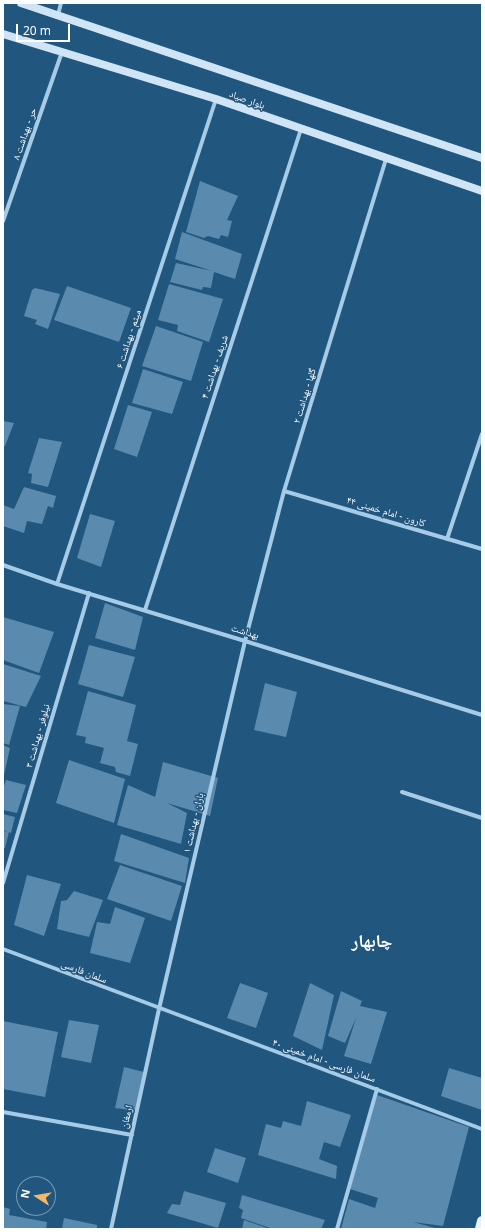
<!DOCTYPE html>
<meta charset="utf-8">
<style>
body{margin:0}
#map{position:relative;width:485px;height:1232px;overflow:hidden;background:#21567e;font-family:"Noto Sans",sans-serif}
canvas{display:block}
.frame{position:absolute;inset:0;border:4px solid #fff;pointer-events:none}
.north{position:absolute;left:16px;top:1176px;width:40px;height:40px;box-sizing:border-box;background:#21567e;border:1px solid #7a9ab2;border-radius:50%;rotate:282deg;font-size:11px;font-weight:700;line-height:16px;text-align:center;color:#fff}
.north::after{content:'';display:block;margin:auto;width:14px;height:18px;background:#f3b967;clip-path:polygon(50% 0,100% 100%,50% 72%,0 100%)}
.scale{position:absolute;left:16px;top:24px;width:54px;height:18px;box-sizing:border-box;border:2px solid #fff;border-top:0;padding-left:5px;font-size:12px;line-height:14px;white-space:nowrap;color:#fff;-webkit-text-stroke:3px #21567e;paint-order:stroke}
</style>
<div id="map">
<canvas width="485" height="1232"></canvas>
<div class="frame"></div>
<div class="north">N</div>
<div class="scale">20 m</div>
</div>
<script>
const context = document.querySelector('canvas').getContext('2d');
context.lineJoin = 'round';
function paint(path, color) {
  context.fillStyle = color;
  context.fill(path, 'evenodd');
}
function shape(rows) {
  const path = new Path2D();
  for (const r of rows) {
    path.moveTo(r[0], r[1]);
    for (let i = 2; i < r.length; i += 2) path.lineTo(r[i], r[i + 1]);
  }
  return path;
}
function trace(path, color, width, dash) {
  context.strokeStyle = color;
  context.lineWidth = width;
  context.lineCap = dash ? 'butt' : 'round';
  context.setLineDash(dash || []);
  context.stroke(path);
}
function drawText(font, color, halo, rows, align = 'center') {
  context.font = font + ' "Noto Sans","Noto Naskh Arabic",sans-serif';
  context.lineWidth = 3;
  context.setLineDash([]);
  context.textBaseline = 'middle';
  context.strokeStyle = halo;
  context.fillStyle = color;
  for (const [text, x, y, turn = 0] of rows) {
    context.save();
    context.translate(x, y);
    context.rotate((+turn || 0) * Math.PI / 180);
    context.textAlign = isNaN(turn) ? turn : align;
    if (halo) context.strokeText(text, 0, 0);
    context.fillText(text, 0, 0);
    context.restore();
  }
}
paint(shape([
 [200,181,238,196,227,220,232,221,228,237,221,235,219,239,208,236,204,238,186,232],
 [182,232,242,254,235,279,214,272,211,288,203,287,202,290,170,282,176,263,212,271,175,259],
 [169,284,223,299,209,342,177,331,178,325,158,320],
 [67,286,131,308,119,342,54,320],
 [35,288,60,294,48,329,35,324,37,320,24,316,32,290],
 [156,326,203,342,191,381,142,366],
 [143,369,183,382,172,414,132,403],
 [128,405,152,412,137,457,114,449],
 [3,421,14,423,5,446,3,446],
 [39,438,62,442,48,487,31,483,32,474,28,473],
 [24,487,56,496,53,508,48,506,42,524,27,521,24,533,3,526,3,505,14,509],
 [90,514,115,521,101,567,77,558],
 [105,603,143,617,135,650,95,638],
 [3,617,54,632,39,673,3,660],
 [89,645,135,657,123,697,78,684],
 [3,664,41,676,26,707,3,701],
 [265,683,297,692,286,737,254,730],
 [88,691,136,705,127,741,138,744,130,776,116,772,115,767,100,763,104,748,85,743,86,737,76,735],
 [3,704,20,706,9,745,3,743],
 [3,745,10,748,4,775,3,775],
 [69,760,125,779,114,823,56,803],
 [163,762,218,778,210,816,167,803,187,813,181,844,117,825,128,785,155,797],
 [6,780,26,785,17,813,3,810,3,787,4,786],
 [3,814,15,817,11,833,3,830],
 [3,831,9,832,5,848,3,848],
 [121,834,189,858,185,883,114,861],
 [120,865,182,886,171,921,107,899],
 [27,875,61,884,44,936,14,925],
 [74,891,103,900,89,937,57,929,61,901,67,900],
 [115,907,145,918,130,963,90,953,97,922,110,924],
 [240,983,268,993,256,1028,227,1018],
 [310,983,334,995,322,1050,293,1036],
 [341,991,362,1001,360,1006,387,1012,371,1064,344,1056,356,1018,345,1043,328,1036],
 [69,1020,99,1025,91,1063,61,1057],
 [3,1021,58,1032,45,1097,3,1089],
 [124,1067,144,1072,137,1111,115,1108],
 [449,1068,482,1078,482,1110,441,1096],
 [377,1095,469,1127,443,1226,413,1222,439,1229,341,1229,349,1199,375,1208,378,1198,350,1189],
 [307,1101,351,1115,340,1147,324,1142,319,1159,337,1166,336,1179,258,1155,266,1124,281,1128,283,1121,301,1126],
 [215,1148,246,1158,238,1183,207,1172],
 [184,1191,226,1203,218,1228,167,1213,172,1204,180,1205],
 [242,1195,325,1220,321,1229,273,1229,241,1218,243,1210,239,1208],
 [3,1207,10,1209,9,1215,47,1222,46,1229,3,1229],
 [64,1218,97,1225,97,1229,62,1229],
 [244,1220,270,1229,242,1229]
]), '#5a8baf');
trace(shape([
 [58,15,61,3],
 [3,221,62,52],
 [284,491,482,549],
 [447,539,482,434],
 [3,565,57,584,245,641,482,715],
 [57,584,216,99],
 [145,610,301,129],
 [402,792,482,818],
 [3,883,89,593],
 [3,949,482,1129],
 [3,1112,132,1135],
 [111,1229,159,1009,245,641,284,491,386,159],
 [337,1229,377,1089]
]), '#a5cbe7', 4);
trace(shape([
 [21,3,482,158],
 [3,34,216,99,482,191]
]), '#cfe5f6', 8);
trace(shape([
 [480,1229,482,1221]
]), '#e7f2fd', 10);
drawText('10px', '#fff', '#21567e', [
 ["بلوار صیاد",247,100,20],
 ["حر - بهداشت ۸",25,134,-71],
 ["میثم - بهداشت ۶",129,339,-72],
 ["شریف - بهداشت ۴",215,367,-72],
 ["گلها - بهداشت ۲",305,396,-73],
 ["کارون - امام خمینی ۴۴",386,512,17],
 ["بهداشت",245,632,17],
 ["نیلوفر - بهداشت ۳",38,736,-74],
 ["باران - بهداشت ۱",194,823,-77],
 ["سلمان فارسی",84,972,21],
 ["سلمان فارسی - امام خمینی ۴۰",324,1061,20],
 ["ارمغان",127,1117,-77]
]);
drawText('bold 18px', '#fff', '#21567e', [
 ["چابهار",372,942]
]);
</script>
